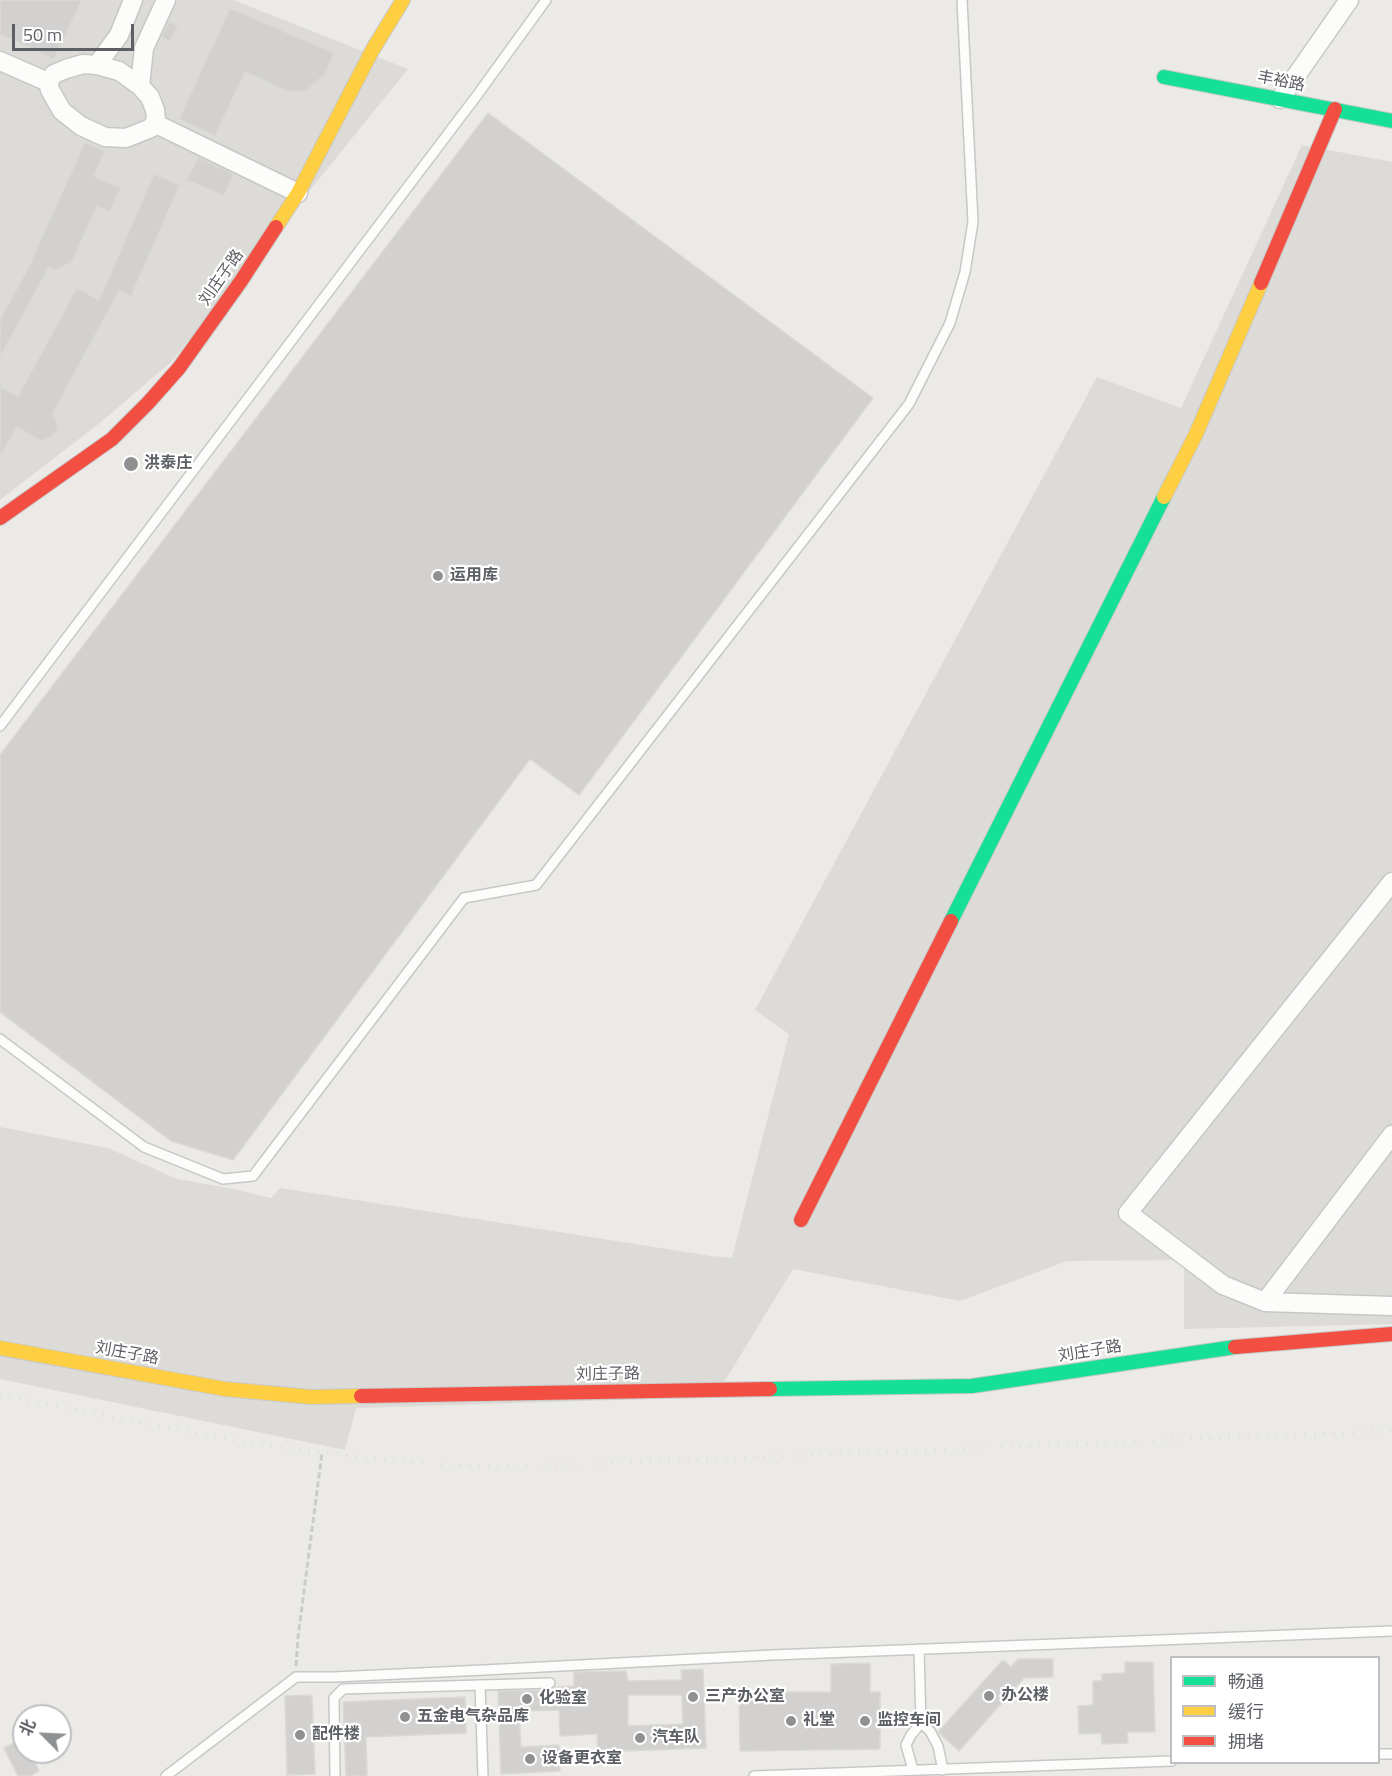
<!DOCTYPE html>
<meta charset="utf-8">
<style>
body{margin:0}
#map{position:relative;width:1392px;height:1776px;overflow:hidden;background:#ebeae6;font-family:"Titillium Web","Noto Sans SC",sans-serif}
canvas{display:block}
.legend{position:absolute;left:1170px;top:1656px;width:210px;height:108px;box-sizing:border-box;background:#fff;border:2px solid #bebfc1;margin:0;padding:8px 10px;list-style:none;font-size:18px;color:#5c5f64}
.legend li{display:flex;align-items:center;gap:12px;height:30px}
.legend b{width:30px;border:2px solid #bebfc1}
.north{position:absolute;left:12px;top:1704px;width:60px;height:60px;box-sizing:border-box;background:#fff;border:2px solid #bebfc1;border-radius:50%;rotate:294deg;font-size:16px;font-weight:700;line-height:24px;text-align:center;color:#5c5f64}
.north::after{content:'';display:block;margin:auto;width:21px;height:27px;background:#8e9092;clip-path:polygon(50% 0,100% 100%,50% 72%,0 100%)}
.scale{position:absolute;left:12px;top:24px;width:122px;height:27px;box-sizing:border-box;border:3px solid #5c5f64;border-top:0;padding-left:8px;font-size:18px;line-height:21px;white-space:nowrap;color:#5c5f64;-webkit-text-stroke:4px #fff;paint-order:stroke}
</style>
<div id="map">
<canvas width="1392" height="1776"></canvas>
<ul class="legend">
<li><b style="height:8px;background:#16e098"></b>畅通</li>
<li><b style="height:8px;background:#ffcf43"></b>缓行</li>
<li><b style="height:8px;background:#f24e42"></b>拥堵</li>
</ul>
<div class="north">北</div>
<div class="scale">50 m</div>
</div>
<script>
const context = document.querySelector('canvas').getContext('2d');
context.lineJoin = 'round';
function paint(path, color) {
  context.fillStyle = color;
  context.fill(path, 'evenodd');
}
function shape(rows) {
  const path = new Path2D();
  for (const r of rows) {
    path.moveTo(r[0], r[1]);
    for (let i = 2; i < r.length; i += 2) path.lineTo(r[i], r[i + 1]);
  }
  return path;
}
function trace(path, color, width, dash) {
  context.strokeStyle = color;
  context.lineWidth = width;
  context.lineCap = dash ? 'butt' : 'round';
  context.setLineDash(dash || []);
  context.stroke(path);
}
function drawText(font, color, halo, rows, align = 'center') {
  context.font = font + ' "Titillium Web","Noto Sans SC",sans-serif';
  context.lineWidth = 4.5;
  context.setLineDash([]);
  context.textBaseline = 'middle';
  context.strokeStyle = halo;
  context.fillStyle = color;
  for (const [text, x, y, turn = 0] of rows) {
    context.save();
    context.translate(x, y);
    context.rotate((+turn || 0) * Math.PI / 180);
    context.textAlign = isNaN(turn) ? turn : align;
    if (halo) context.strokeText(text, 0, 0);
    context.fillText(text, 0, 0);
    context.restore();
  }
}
paint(shape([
 [0,0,233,0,408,69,171,362,101,422,0,500],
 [1302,145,1392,162,1392,1324,1184,1329,1184,1260,1067,1261,960,1301,793,1269,715,1397,356,1408,345,1450,0,1379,0,1127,108,1148,177,1179,234,1189,271,1198,280,1188,711,1256,732,1258,789,1034,755,1010,1097,377,1181,408]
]), '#dcdbd7');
const building = shape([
 [0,0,82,0,54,59,0,34,0,0],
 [230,8,334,53,325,74,304,92,284,90,245,72,215,136,179,119,230,8],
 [169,21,178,26,170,42,161,37,169,21],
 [488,113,873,398,579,795,530,759,233,1160,171,1141,0,1012,0,755,488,113],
 [85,142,105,151,94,176,121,188,109,212,97,206,73,259,68,264,56,270,49,267,0,357,0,320,33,259,32,259,85,142],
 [198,157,234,174,224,196,187,180,198,157],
 [154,174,180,185,131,296,119,291,53,413,58,427,56,432,52,436,42,441,17,427,0,457,0,387,18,396,77,288,99,300,154,174],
 [1018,1659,1053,1659,1053,1677,1024,1678,959,1751,938,1732,1003,1660,1011,1667,1018,1659],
 [1125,1662,1153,1662,1155,1732,1127,1732,1128,1743,1102,1744,1101,1733,1079,1734,1078,1706,1093,1705,1093,1681,1102,1681,1102,1674,1125,1673,1125,1662],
 [870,1663,870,1692,880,1692,880,1749,740,1751,739,1692,831,1692,831,1664,870,1663],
 [703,1669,706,1748,598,1752,597,1734,560,1736,559,1710,519,1711,521,1747,559,1745,560,1771,501,1774,498,1691,550,1690,556,1687,574,1686,574,1672,626,1671,628,1681,682,1680,681,1670,703,1669],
 [628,1695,682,1695,683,1724,628,1726,628,1695],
 [312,1695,315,1774,287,1775,285,1696,312,1695],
 [465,1697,466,1733,366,1737,367,1776,346,1776,343,1702,465,1697],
 [24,1738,24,1752,30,1752,39,1771,30,1776,18,1776,4,1748,24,1738]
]);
paint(building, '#d2d1cf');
trace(building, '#dad9d5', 1.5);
const lane = shape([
 [0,726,478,94,546,0],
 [0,1039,144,1147,223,1179,253,1176,464,898,536,885,909,404,950,323,965,272,973,222,962,0],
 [480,1685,483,1776],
 [921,1723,930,1731,938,1746,943,1770],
 [1378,1754,1392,1754],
 [913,1770,906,1745,911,1735,921,1723,919,1649],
 [166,1776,296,1677,334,1677,484,1670,772,1655,1392,1631],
 [335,1776,334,1698,343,1689,550,1683],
 [754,1776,1172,1761]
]);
const street = shape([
 [0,61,48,82],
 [97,65,119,35,133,0],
 [140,86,119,71,97,65,83,64,66,69,54,74,48,82,50,90,62,111,81,126,105,137,126,138,151,128,156,120,155,110,150,97,140,86,144,48,166,0],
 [1280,99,1349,0],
 [154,123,298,193],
 [1392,1135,1265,1302,1392,1306],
 [1265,1302,1223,1285,1128,1213,1392,882]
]);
const fast = shape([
 [1164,77,1392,121],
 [951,921,1164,497],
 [770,1389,972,1386,1235,1347]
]);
const slow = shape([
 [276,227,298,193,373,49,403,0],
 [1164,497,1196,434,1261,283],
 [0,1348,225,1389,311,1397,361,1396]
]);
const jam = shape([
 [1261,283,1335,109],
 [0,518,112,439,148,403,179,368,241,281,276,227],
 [801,1220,951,921],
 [1235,1347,1392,1334],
 [361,1396,770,1389]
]);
trace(lane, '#c7c7c7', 12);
trace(street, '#c7c7c7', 21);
trace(fast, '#c8c8c8', 16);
trace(slow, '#c8c8c8', 16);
trace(jam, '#c8c8c8', 16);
trace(shape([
 [296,1666,298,1637,322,1453]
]), '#c9ccca', 3, [6, 3]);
trace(lane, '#fcfcfb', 9);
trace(street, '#fcfcfb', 18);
trace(fast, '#16e098', 14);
trace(slow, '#ffcf43', 14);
trace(jam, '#f24e42', 14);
trace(shape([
 [0,1395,256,1445,396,1461,462,1466,593,1464,1392,1431]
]), '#e2e2e2', 4.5, [1.5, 8]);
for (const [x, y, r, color] of [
 [131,464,8,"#8e9092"],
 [438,576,6,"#8e9092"],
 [989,1696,6,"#8e9092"],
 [693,1697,6,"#8e9092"],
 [527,1699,6,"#8e9092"],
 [405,1717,6,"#8e9092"],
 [791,1721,6,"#8e9092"],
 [865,1721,6,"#8e9092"],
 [300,1735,6,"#8e9092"],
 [640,1738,6,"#8e9092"],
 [530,1759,6,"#8e9092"]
]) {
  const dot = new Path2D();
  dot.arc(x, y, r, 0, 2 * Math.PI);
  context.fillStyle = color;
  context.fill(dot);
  trace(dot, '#fff', 2);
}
drawText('16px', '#5c5f64', '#fff', [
 ["丰裕路",1281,82,11],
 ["刘庄子路",222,278,-55],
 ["刘庄子路",1090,1352,-9],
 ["刘庄子路",127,1354,10],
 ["刘庄子路",608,1375,-1]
]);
drawText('bold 16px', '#5c5f64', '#fff', [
 ["洪泰庄",144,464],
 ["运用库",450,576],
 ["办公楼",1001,1696],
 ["三产办公室",705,1697],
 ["化验室",539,1699],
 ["五金电气杂品库",417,1717],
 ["礼堂",803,1721],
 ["监控车间",877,1721],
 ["配件楼",312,1735],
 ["汽车队",652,1738],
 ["设备更衣室",542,1759]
], 'left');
</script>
